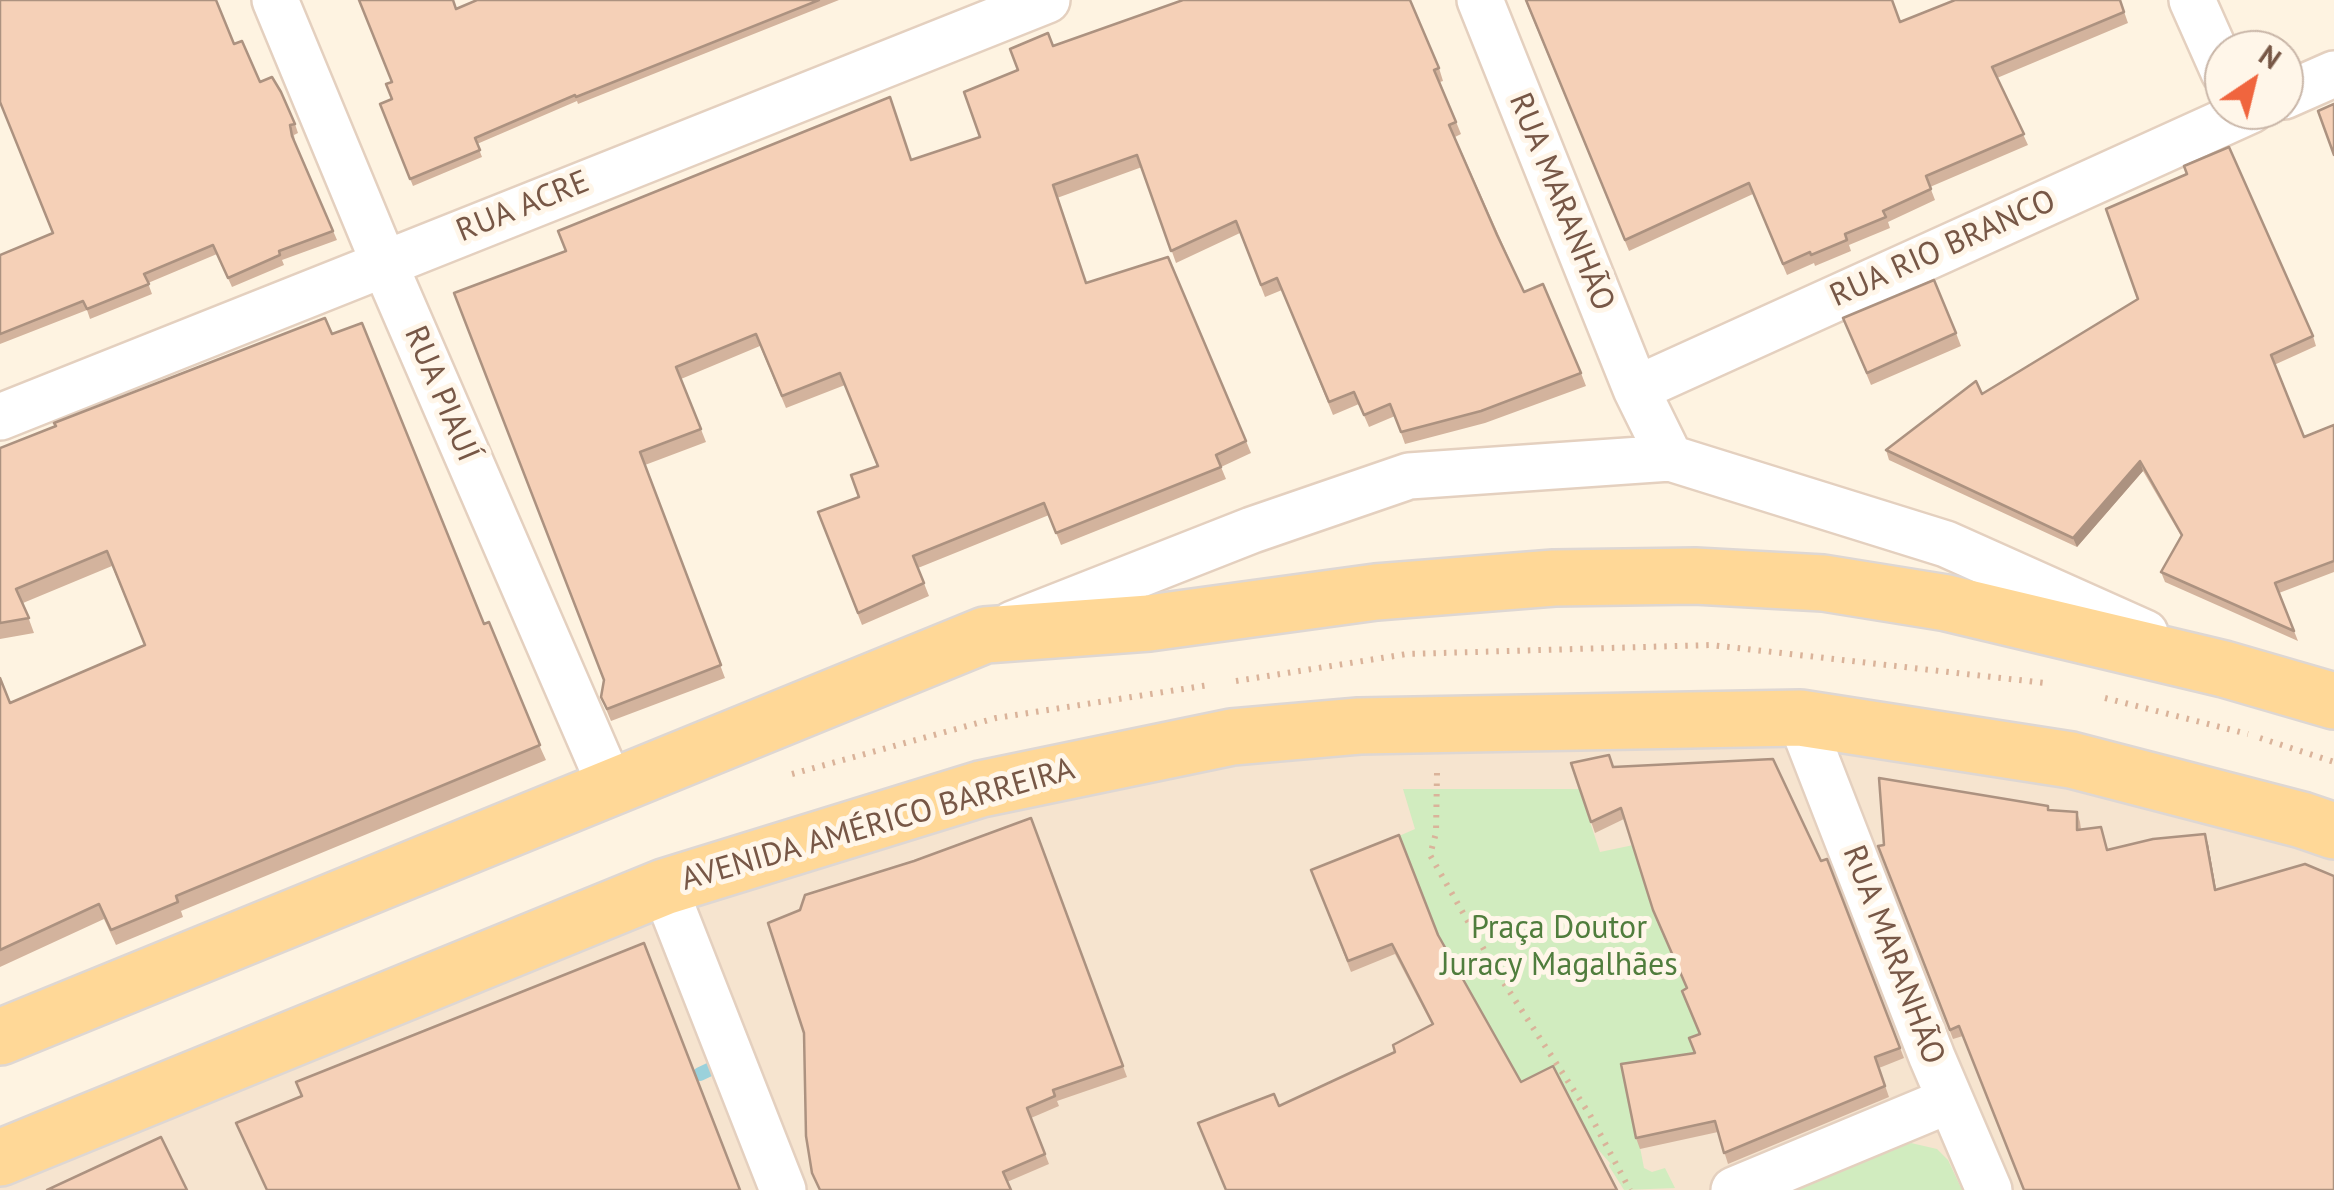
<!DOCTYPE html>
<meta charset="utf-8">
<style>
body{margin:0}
#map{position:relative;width:2334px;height:1190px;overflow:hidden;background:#fef3e1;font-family:"PT Sans",sans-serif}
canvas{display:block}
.north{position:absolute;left:2204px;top:30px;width:100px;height:100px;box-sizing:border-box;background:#fff6e9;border:2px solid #c9b6a8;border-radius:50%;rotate:35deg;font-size:28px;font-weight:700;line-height:40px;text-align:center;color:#775746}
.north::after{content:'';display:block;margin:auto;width:35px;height:45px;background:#f0653e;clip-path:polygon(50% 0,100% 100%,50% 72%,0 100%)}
</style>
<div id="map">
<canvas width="2334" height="1190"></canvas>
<div class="north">N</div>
</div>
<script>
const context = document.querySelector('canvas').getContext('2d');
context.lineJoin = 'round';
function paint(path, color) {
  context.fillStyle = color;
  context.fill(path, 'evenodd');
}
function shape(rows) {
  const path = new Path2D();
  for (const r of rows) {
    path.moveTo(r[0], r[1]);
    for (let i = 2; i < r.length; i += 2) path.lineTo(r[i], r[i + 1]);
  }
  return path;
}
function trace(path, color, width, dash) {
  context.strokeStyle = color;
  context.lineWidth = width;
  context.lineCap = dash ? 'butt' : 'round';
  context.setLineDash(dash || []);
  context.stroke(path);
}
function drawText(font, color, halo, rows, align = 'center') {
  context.font = font + ' "PT Sans",sans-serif';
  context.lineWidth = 10;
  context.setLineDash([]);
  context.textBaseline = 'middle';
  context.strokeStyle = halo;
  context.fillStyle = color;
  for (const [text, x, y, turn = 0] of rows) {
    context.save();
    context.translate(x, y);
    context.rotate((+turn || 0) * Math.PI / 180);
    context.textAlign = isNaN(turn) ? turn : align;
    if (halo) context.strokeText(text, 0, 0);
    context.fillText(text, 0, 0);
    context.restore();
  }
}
paint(shape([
 [1785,704,2334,832,2334,1190,0,1190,0,1148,933,778]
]), '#f6e4cf');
paint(shape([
 [1403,789,1579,789,1600,852,1643,843,1691,994,1686,1002,1704,1045,1698,1063,1626,1075,1644,1168,1652,1172,1665,1168,1675,1188,1624,1190,1609,1166,1610,1163,1578,1127,1525,1092,1439,937,1399,836,1415,829],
 [1911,1143,1937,1149,1948,1160,1962,1190,1793,1190,1895,1147]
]), '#d1ecbf');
trace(shape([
 [700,1074,719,1065]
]), '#9ad1db', 14);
const street = shape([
 [275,0,384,263,611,787],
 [1480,0,1636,389,1670,458],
 [2192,0,2224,72],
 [2284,96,2334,74],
 [1636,389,2251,110],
 [0,417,1047,0],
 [1013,624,1252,530,1409,476,1670,458,1946,544,2145,633],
 [1800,718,1932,1057,1989,1190],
 [664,887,783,1190],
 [1734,1190,1950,1100]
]);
const primary = shape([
 [0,1037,985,635,1149,623,1376,592,1554,578,1695,576,1823,583,1947,603,2224,669,2334,701],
 [0,1158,664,887,981,789,1232,737,1359,726,1800,718,2071,760,2302,820,2334,831]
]);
trace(street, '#e4d0bf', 50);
trace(primary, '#ded7d3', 60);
trace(shape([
 [1236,681,1407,654,1711,645,2045,683],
 [2105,698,2248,734],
 [2260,738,2334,762],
 [1437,773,1436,833,1430,855,1498,974,1590,1115,1630,1190],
 [792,774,996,718,1209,685]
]), '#dab39a', 6, [2.5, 8]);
trace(street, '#fff', 45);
trace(primary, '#ffd897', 55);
paint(shape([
 [477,0,839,0,578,104,577,101,477,144,482,157,413,186,380,104,392,99,392,82,456,9],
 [1525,0,1900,22,2120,0,2128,23,1997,78,2028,145,1930,187,1935,200,1888,222,1890,228,1849,245,1851,251,1815,266,1814,263,1787,275,1753,194,1629,251],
 [234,44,260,82,295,124,298,133,294,135,295,142,337,240,282,260,284,265,232,287,217,254,148,283,152,294,90,319,87,310,0,344,0,255,52,233],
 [1053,46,1439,68,1443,81,1440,82,1461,134,1455,137,1524,292,1581,373,1586,386,1485,423,1405,444,1395,416,1369,427,1359,404,1333,415,1282,290,1265,297,1240,233,1176,263,1142,167,1057,198,1086,283,1246,441,1251,453,1221,467,1226,479,1061,545,1049,515,918,568,929,596,862,625,818,512,859,497,877,466,845,385,786,408,760,346,681,379,706,442,645,465,725,678,611,721,601,697,604,680,566,251,912,160,980,137,1018,70],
 [1848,330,1956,333,1961,346,1871,385],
 [332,334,484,624,546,760,181,911,183,917,116,945,104,919,0,967,0,678,10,703,145,645,112,566,23,603,34,633,0,639,0,448],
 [2313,336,2316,346,2274,365,2304,437,2334,425,2334,572,2279,593,2298,641,2165,582,2161,572,2181,536,2143,471,2077,547,1889,460,1886,450,1982,394],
 [1571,763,1613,767,1821,861,1827,859,1904,1058,1879,1068,1889,1097,1728,1164,1718,1132,1640,1149,1636,1138,1695,1054,1699,1034,1687,988,1657,921,1624,819,1595,833],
 [2048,806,2049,810,2077,812,2080,822,2081,829,2101,827,2108,850,2208,844,2216,890,1963,1036,1953,1039,1878,846],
 [1031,818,1127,1077,1057,1101,1059,1106,1031,1118,1049,1164,1007,1182,819,1190,914,861],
 [1311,870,1438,935,1521,1082,1279,1106,1395,1052,1432,1025,1395,954,1351,972]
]), '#d3b39d');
paint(shape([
 [2140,461,2143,471,2077,547,2073,538],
 [2205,834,2208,844,2218,900,2215,890]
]), '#ac9280');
const building = shape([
 [0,0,216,0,234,44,242,41,260,82,272,77,281,92,295,124,290,125,292,136,333,231,279,251,280,255,228,278,213,245,144,274,149,284,87,309,83,301,0,334,0,255,53,233,0,102,0,0],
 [359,0,453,0,456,9,477,0,819,0,576,97,575,95,475,138,480,150,410,179,380,104,392,99,386,84,392,82,359,0],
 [1183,0,1410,0,1439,68,1434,70,1456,122,1449,125,1497,235,1524,292,1543,284,1581,373,1481,411,1401,432,1390,404,1364,415,1354,392,1329,402,1277,278,1261,285,1236,221,1171,251,1137,155,1053,185,1086,283,1168,257,1246,441,1216,455,1221,467,1056,533,1044,503,913,556,924,583,858,613,818,512,859,497,851,475,878,466,840,373,782,396,756,334,676,367,701,429,640,452,721,665,607,709,601,697,604,680,454,293,566,251,558,231,890,97,911,160,980,137,964,92,1018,70,1010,49,1048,33,1053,46,1183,0],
 [1526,0,1892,0,1900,22,1955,0,2120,0,2124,12,1992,67,2024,134,1926,176,1931,189,1883,211,1886,217,1845,234,1847,240,1811,255,1810,252,1783,264,1749,183,1625,240,1526,0],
 [2334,104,2334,155,2318,111,2334,104],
 [2229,147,2313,336,2271,355,2304,437,2334,425,2334,561,2275,583,2294,631,2161,572,2182,535,2140,461,2073,538,1886,450,1976,381,1982,394,2138,299,2106,209,2187,174,2184,166,2229,147],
 [1934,280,1956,333,1867,373,1843,318,1934,280],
 [325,318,332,334,362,323,484,624,489,622,540,745,176,896,178,902,111,930,99,904,0,950,0,678,10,703,145,645,107,551,16,589,29,618,0,623,0,448,56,426,54,423,325,318],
 [1609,755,1613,767,1773,759,1821,861,1827,859,1900,1048,1875,1057,1885,1086,1724,1153,1715,1121,1636,1138,1621,1064,1695,1053,1689,1038,1700,1034,1682,991,1687,988,1653,910,1621,808,1591,822,1571,763,1609,755],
 [1879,778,2048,806,2048,810,2077,812,2077,830,2101,827,2107,850,2153,839,2205,834,2215,890,2305,864,2334,876,2334,1190,2024,1190,1959,1026,1950,1030,1878,846,1884,845,1879,778],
 [1031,818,1123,1066,1053,1090,1055,1096,1027,1108,1045,1154,1003,1172,1011,1190,820,1190,812,1173,806,1136,804,1033,768,923,800,910,805,895,914,861,1031,818],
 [1399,835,1438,935,1521,1082,1553,1066,1617,1190,1226,1190,1198,1123,1274,1094,1279,1106,1395,1052,1393,1045,1433,1024,1392,944,1348,961,1311,870,1399,835],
 [644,943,740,1190,267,1190,236,1123,302,1096,296,1082,644,943],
 [161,1137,187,1190,47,1190,161,1137]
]);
paint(building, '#f5d0b7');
trace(building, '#ac9280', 2.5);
drawText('32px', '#775746', '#fff6e9', [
 ["RUA MARANHÃO",1561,202,68],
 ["RUA ACRE",523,207,-22],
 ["RUA RIO BRANCO",1943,249,-24],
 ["RUA PIAUÍ",441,394,67],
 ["AVENIDA AMÉRICO BARREIRA",878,825,-16],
 ["RUA MARANHÃO",1893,955,69]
]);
drawText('32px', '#507d3d', '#fff6e9', [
 ["Praça Doutor",1559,929],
 ["Juracy Magalhães",1559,966]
]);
</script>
